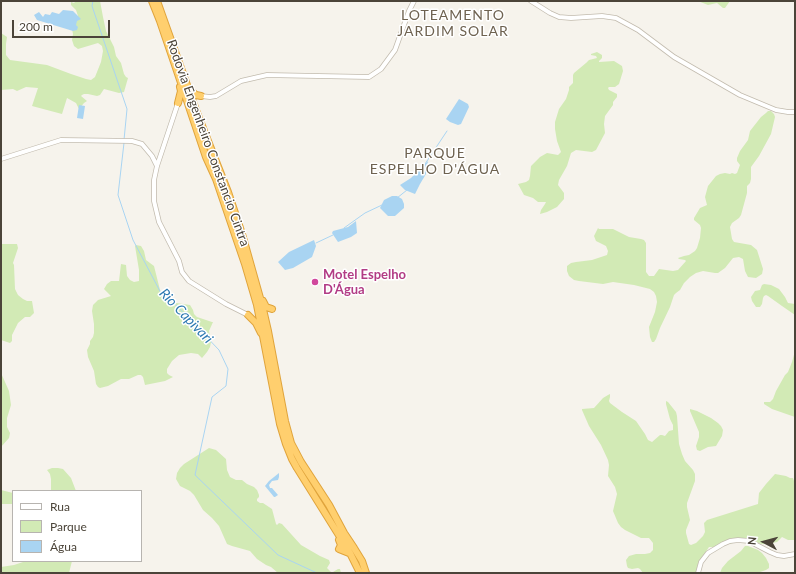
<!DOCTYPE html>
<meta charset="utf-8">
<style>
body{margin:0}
#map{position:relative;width:796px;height:574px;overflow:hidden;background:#f6f3ec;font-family:Lato,sans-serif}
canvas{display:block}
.frame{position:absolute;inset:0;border:2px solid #4b4439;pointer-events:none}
.legend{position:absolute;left:12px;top:490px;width:130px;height:72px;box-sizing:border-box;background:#fff;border:1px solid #b7b4b0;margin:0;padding:5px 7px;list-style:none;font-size:12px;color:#4b4439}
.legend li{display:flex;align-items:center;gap:8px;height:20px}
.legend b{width:20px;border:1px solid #b7b4b0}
.north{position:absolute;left:744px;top:522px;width:40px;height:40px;-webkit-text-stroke:3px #fff;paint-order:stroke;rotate:276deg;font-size:11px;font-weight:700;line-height:16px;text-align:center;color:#4b4439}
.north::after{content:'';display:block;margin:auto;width:14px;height:18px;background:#4b4439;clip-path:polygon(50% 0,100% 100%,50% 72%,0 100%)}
.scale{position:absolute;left:12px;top:20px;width:98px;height:18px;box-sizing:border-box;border:2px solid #4b4439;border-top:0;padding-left:5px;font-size:12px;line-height:14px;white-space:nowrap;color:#4b4439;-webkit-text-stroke:3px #fff;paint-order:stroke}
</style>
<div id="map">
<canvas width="796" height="574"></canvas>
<div class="frame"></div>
<ul class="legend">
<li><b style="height:5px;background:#fff"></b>Rua</li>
<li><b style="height:11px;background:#d2eab5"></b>Parque</li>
<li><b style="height:11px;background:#a9d4f2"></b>Água</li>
</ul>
<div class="north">N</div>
<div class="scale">200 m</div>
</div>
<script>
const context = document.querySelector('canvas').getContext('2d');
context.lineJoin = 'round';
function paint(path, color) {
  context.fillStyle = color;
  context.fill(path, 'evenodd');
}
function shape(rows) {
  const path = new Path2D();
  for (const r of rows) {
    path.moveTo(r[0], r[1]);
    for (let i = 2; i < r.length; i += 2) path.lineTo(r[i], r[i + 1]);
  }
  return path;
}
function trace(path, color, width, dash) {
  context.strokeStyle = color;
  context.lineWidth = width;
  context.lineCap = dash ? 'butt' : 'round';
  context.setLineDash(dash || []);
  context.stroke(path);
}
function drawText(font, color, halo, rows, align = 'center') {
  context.font = font + ' Lato,sans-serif';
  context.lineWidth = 3;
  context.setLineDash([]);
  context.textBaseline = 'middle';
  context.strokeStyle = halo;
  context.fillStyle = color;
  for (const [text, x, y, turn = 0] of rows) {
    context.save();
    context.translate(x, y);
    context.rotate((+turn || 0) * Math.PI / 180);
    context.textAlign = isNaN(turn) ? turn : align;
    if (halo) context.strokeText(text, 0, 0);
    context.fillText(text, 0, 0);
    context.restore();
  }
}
paint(shape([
 [76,1,100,1,103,17,106,31,114,47,116,56,121,63,124,74,126,77,128,78,124,92,119,93,104,89,100,95,97,96,88,94,84,94,82,95,81,96,87,101,84,103,79,109,76,103,67,98,62,114,32,106,38,88,26,87,17,91,13,89,1,90,1,33,7,37,6,44,6,55,10,60,47,65,71,74,86,79,91,80,95,77,101,62,103,51,102,46,98,43,78,49,74,46,72,40,73,34,72,29,78,16,76,10,71,5,71,2,74,3],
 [698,1,730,1,725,8,723,8,717,3,708,5],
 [597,52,602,55,602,58,599,61,599,62,614,61,622,66,623,71,619,84,615,87,609,87,608,88,609,90,617,94,617,97,613,102,613,105,605,116,604,124,605,133,596,150,592,152,576,150,571,153,567,166,559,180,558,185,564,193,564,199,557,207,547,212,540,214,541,210,545,204,546,202,538,202,533,198,524,195,518,184,526,182,529,180,530,176,531,166,540,157,547,153,558,155,561,152,557,141,555,129,555,122,559,109,566,99,569,90,569,87,573,83,573,75,574,73,586,63,589,60,597,58,596,56,591,55,591,54],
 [768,111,771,111,774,114,775,117,771,134,759,156,751,167,751,179,750,183,747,186,747,193,741,215,739,218,732,223,730,227,732,239,734,242,751,245,757,250,763,269,762,274,756,278,748,277,745,271,743,259,739,257,733,258,725,268,718,273,715,273,703,271,696,273,690,277,684,283,680,290,676,293,674,295,670,307,660,328,656,339,654,342,652,342,650,337,649,327,655,312,657,302,656,296,654,292,650,289,634,285,613,282,603,284,579,281,574,280,569,276,567,271,567,266,571,263,576,262,592,260,607,255,608,251,606,246,596,241,594,236,598,228,599,229,613,229,629,237,641,239,644,240,646,243,646,272,649,276,654,276,659,269,673,271,678,270,686,261,685,260,679,259,678,258,684,256,689,255,695,251,697,248,700,238,701,228,700,225,694,220,694,218,700,208,707,205,705,197,708,186,716,176,720,174,725,173,730,174,732,173,735,174,737,173,740,165,737,161,737,158,740,151,748,140,750,131,761,117,766,113],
 [1,244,17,244,18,248,13,263,14,265,15,289,18,295,23,299,27,301,32,301,34,313,30,317,25,317,18,323,12,335,12,341,10,343,1,340],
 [136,245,141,246,144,251,146,260,154,266,160,290,166,299,170,302,176,303,190,305,193,310,194,314,197,317,212,322,213,322,209,331,211,342,210,347,207,352,202,358,198,354,191,353,179,355,172,361,167,369,167,373,169,375,173,377,165,381,145,385,143,377,141,375,138,375,129,379,121,379,108,386,100,388,98,387,96,384,94,371,88,357,87,350,90,344,90,341,93,337,94,333,94,324,92,311,93,305,98,300,111,296,104,289,107,284,111,281,119,281,121,264,126,265,127,276,130,280,134,282,139,281,139,270,135,246],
 [764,284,771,285,779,289,785,297,788,303,795,304,795,315,782,306,768,296,766,295,764,296,763,298,762,304,760,307,756,307,752,301,751,297,755,291,760,290,762,285],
 [795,351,795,417,772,409,764,404,764,402,770,402,773,399,776,391,785,375,788,372,792,362],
 [1,373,9,391,11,405,7,418,7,427,10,433,9,438,1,447],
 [610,394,610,397,609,401,610,403,622,412,636,421,645,434,648,440,652,442,660,435,662,435,665,436,669,431,673,430,673,425,670,419,666,404,666,401,668,402,676,412,677,416,679,444,682,454,685,461,693,470,695,474,695,481,687,503,687,507,690,520,686,530,686,533,689,544,691,545,696,543,703,536,705,532,704,523,707,520,758,504,759,493,766,484,775,474,786,476,790,478,793,478,794,481,794,485,795,488,795,540,788,540,782,537,777,542,767,544,762,544,751,541,742,541,715,547,709,547,698,564,697,573,643,573,640,569,638,568,632,569,628,568,627,566,626,560,629,556,636,554,645,554,650,553,653,550,653,543,649,538,641,538,625,530,621,527,618,523,613,511,617,494,615,487,608,476,609,465,608,460,601,445,589,426,582,410,582,409,594,408,603,398,608,395],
 [690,409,697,411,711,418,718,423,721,426,723,430,722,436,716,446,708,447,700,451,697,450,696,446,699,437,699,432,690,411],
 [209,448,216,450,226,459,227,470,230,477,236,480,242,480,247,484,254,487,257,490,259,495,259,497,257,499,257,501,260,503,263,503,272,509,276,524,277,525,279,523,282,524,301,545,320,556,329,560,330,563,327,568,331,572,333,572,338,569,340,569,341,573,278,573,271,567,266,565,257,559,250,551,232,546,227,544,219,526,212,518,203,510,194,495,190,491,180,486,176,479,177,473,180,468,184,464],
 [52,468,58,468,63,469,71,478,76,491,51,491,51,479,50,474,47,470],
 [1,490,13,493,13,504,1,504],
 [745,546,748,546,758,550,762,553,766,558,769,564,769,568,766,570,757,573,720,573,722,568,728,561,741,551],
 [26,561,72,561,69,573,1,573,1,567,14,565]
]), '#d2eab5');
paint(shape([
 [63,10,73,11,81,19,77,21,76,25,78,27,77,30,73,31,37,20,34,15,39,12,43,17,45,14,50,15,52,12,59,14],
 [459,99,468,104,469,107,461,124,458,125,450,122,446,119],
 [79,105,85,106,83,119,77,118],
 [428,161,426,174,420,184,415,194,405,190,400,185,411,178],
 [392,196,397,196,402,199,404,204,404,208,395,216,388,216,380,208,384,200],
 [356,221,357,233,351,237,338,242,332,233,333,231,348,227],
 [314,240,316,246,312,257,293,268,285,270,278,262,289,252],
 [279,473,279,477,278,480,272,481,269,485,270,488,272,488,278,495,275,497,274,497,265,486,269,481]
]), '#a9d4f2');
trace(shape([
 [93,1,92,6,127,109,124,140],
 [124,143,118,195,133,240,162,295,176,305,219,350,228,369,226,386,212,397,195,475,278,555,317,573],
 [425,164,447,131],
 [397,198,407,190],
 [344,228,365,213,382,205],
 [316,243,333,235]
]), '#a9d4f2', 1);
const minor = shape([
 [531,1,550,13,559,17,571,18,602,16,616,18,638,30,674,57,740,95,776,110,788,112,795,112],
 [201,96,210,97,216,96,241,81,267,75,369,77,381,69,395,50,409,11,414,1],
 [178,103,157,166,154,180,154,201,159,222,179,261,182,272,189,281,226,304,248,315],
 [1,159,61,140,132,141,142,144,152,156,157,166],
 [698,573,701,562,708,553,723,544,730,541,738,540,749,541,770,552,777,555,784,556,795,554]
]);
const highway = shape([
 [152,1,160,21,176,68,206,157,216,179,245,264,257,305,280,424,286,444,292,459,297,468,350,553,360,573],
 [157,1,197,113,228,192,242,234,262,305,268,331,285,421,291,443,301,462,329,505,344,533,354,548,362,561,366,573],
 [191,89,192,92,196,95,201,96],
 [178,103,181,91,180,87],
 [263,301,266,307,272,309],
 [248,315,256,323,261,333],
 [339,540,341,545,339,549,349,553]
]);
trace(minor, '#c2bbae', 5.5);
trace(highway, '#e0a43c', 8);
trace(minor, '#fff', 4);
trace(highway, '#ffcf6e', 6);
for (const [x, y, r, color] of [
 [315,282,4,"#d1479c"]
]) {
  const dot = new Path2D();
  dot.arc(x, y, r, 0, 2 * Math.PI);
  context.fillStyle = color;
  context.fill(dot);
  trace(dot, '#fff', 1.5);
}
drawText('13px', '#4b4439', '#fff', [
 ["Rodovia Engenheiro Constancio Cintra",208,143,70]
]);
drawText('bold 13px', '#b23c85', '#fff', [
 ["Motel Espelho",323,275],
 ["D'Água",323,290]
], 'left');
context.letterSpacing = '1px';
drawText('14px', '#6e6250', '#fff', [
 ["LOTEAMENTO",453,15],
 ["JARDIM SOLAR",453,31],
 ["PARQUE",435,153],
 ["ESPELHO D'ÁGUA",435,169]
]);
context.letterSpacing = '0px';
drawText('italic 14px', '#2e7ab2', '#fff', [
 ["Rio Capivari",186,316,46]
]);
</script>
